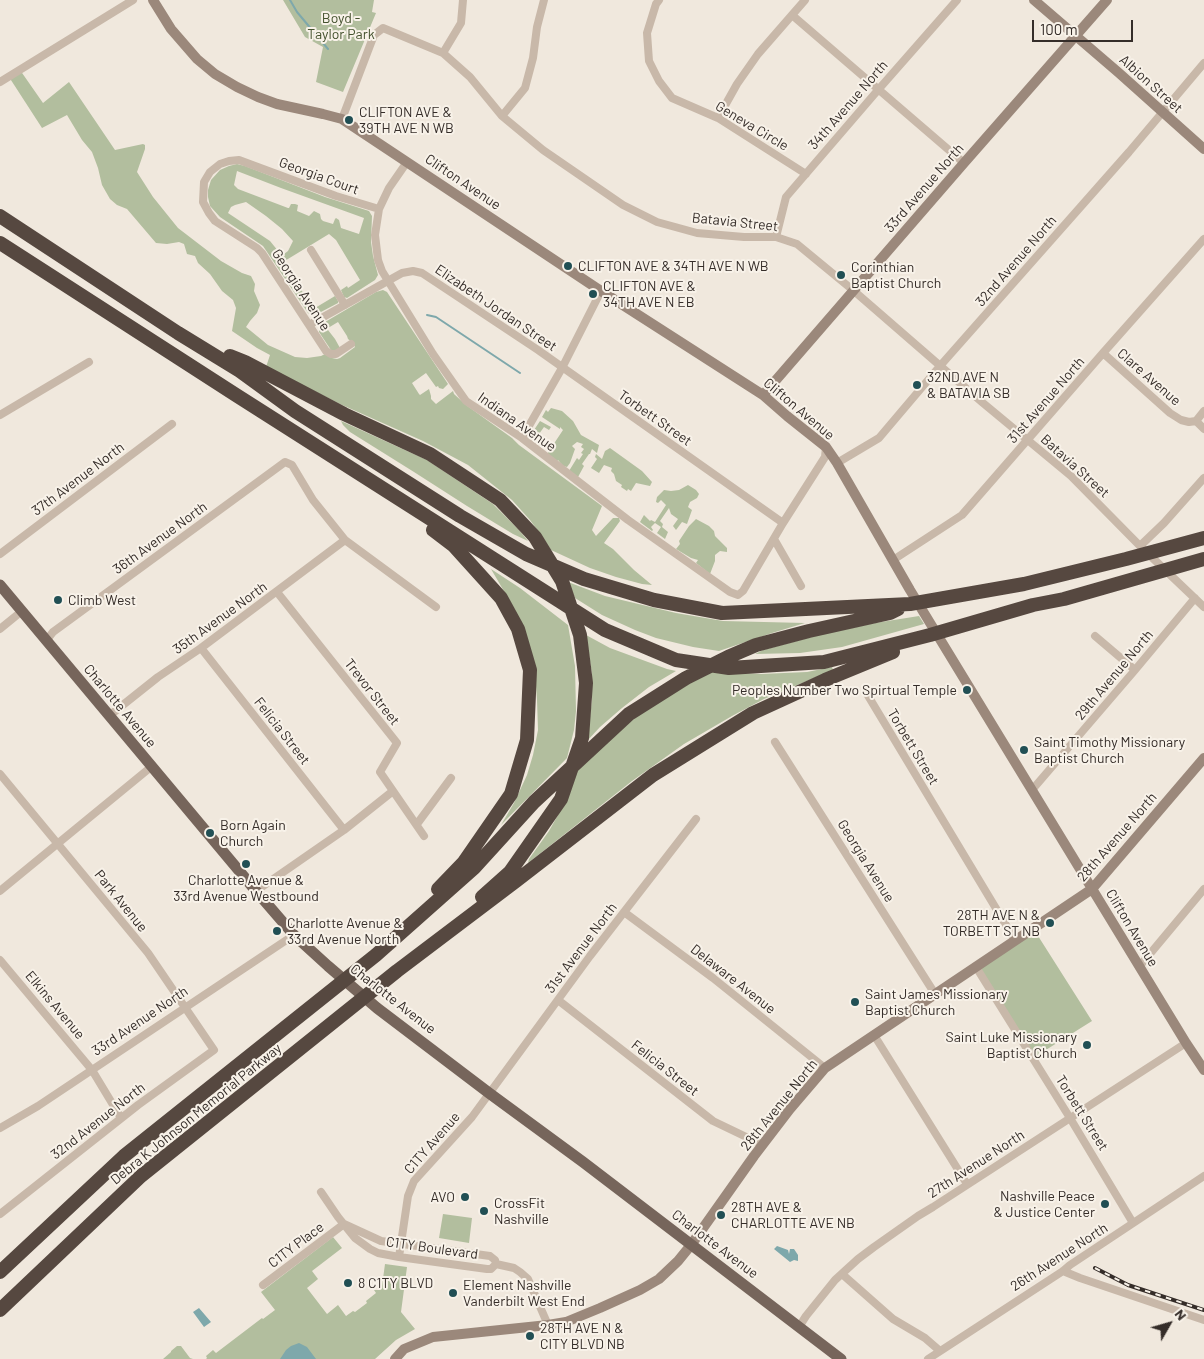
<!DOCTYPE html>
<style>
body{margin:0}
#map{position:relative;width:1204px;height:1359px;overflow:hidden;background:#f0e8dd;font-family:Barlow,sans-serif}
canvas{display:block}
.north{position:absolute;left:1144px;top:1299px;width:50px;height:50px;-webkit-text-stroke:4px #f8f2e9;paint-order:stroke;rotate:52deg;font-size:14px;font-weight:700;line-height:20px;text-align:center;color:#352d29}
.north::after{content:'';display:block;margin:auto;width:18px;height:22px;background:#352d29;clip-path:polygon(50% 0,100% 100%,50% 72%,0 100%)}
.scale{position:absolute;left:1032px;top:20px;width:101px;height:22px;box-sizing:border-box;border:2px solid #352d29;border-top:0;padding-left:6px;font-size:15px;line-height:18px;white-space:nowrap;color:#352d29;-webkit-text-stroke:4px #f8f2e9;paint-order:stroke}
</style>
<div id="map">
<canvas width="1204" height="1359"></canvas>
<div class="north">N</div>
<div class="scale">100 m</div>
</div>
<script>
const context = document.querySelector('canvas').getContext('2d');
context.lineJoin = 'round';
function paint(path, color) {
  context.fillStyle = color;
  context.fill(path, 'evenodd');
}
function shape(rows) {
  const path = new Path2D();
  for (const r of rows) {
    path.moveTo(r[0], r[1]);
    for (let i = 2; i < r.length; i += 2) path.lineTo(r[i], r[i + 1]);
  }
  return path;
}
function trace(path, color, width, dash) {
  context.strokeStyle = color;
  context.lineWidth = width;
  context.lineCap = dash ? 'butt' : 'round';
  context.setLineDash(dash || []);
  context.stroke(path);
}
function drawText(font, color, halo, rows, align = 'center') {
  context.font = font + ' Barlow,sans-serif';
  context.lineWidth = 4;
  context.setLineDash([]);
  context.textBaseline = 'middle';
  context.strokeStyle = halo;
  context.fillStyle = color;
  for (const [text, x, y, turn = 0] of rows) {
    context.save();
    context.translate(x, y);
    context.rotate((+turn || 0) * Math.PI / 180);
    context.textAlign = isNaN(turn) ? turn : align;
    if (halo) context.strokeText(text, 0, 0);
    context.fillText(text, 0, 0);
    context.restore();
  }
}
paint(shape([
 [283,0,374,0,372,12,376,13,343,92,316,82,323,47,305,37],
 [20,70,43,103,69,82,115,150,143,144,145,145,145,149,137,172,153,197,178,228,221,261,242,273,251,276,255,284,254,291,260,305,257,313,250,321,246,327,268,345,295,357,307,358,321,356,327,353,332,358,337,359,340,358,355,347,353,343,348,339,347,336,338,322,328,328,328,330,335,339,340,348,335,351,331,350,319,332,320,325,376,292,383,290,387,292,448,384,443,389,439,388,438,386,436,387,426,373,412,383,419,394,420,395,429,389,431,396,431,399,436,404,453,391,454,394,466,405,512,438,519,445,602,506,592,530,596,536,613,518,619,518,620,521,604,543,613,549,634,570,652,585,642,584,616,577,590,568,551,550,544,539,530,520,512,500,468,465,423,441,340,404,266,367,270,355,257,348,232,331,236,308,233,300,222,291,210,274,198,263,195,256,187,254,184,244,179,242,167,244,156,243,127,209,117,205,110,199,102,185,98,168,92,152,82,140,67,115,42,128,9,77],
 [237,164,245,166,325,197,369,211,372,216,371,242,373,256,378,275,375,280,347,298,344,297,341,290,347,286,348,288,360,280,336,240,329,234,283,262,313,308,315,308,335,296,338,301,338,303,319,313,312,315,308,313,263,246,220,217,210,206,208,197,208,190,211,180,220,170,229,166],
 [237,171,281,188,364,218,359,234,341,228,339,220,336,218,335,219,333,224,323,221,321,219,320,214,314,211,309,216,297,211,298,205,295,204,291,204,289,208,288,208,238,189,234,185],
 [246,202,266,216,282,229,293,241,288,251,284,254,285,256,283,257,270,241,228,213,231,207,235,205],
 [551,408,562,411,573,421,581,435,599,445,597,453,592,449,590,454,589,454,582,464,584,466,578,477,569,471,577,458,579,460,583,454,581,453,584,449,581,447,583,444,577,442,572,446,575,449,570,463,567,467,563,466,558,460,555,464,545,457,563,430,560,427,560,429,542,417,546,410,548,412],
 [341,421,427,460,493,504,519,530,528,541,513,534,467,506,414,472,350,432,343,425],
 [540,421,551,427,549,430,544,427,539,434,534,430],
 [610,448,642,471,652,482,650,486,636,483,631,491,628,489,627,491,621,487,622,485,616,481,614,474,611,471,612,468,604,465,599,473,591,468,597,459,595,457,596,454,602,459,605,451],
 [688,485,696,490,699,494,697,498,690,502,688,507,692,510,687,524,682,522,676,530,673,526,678,519,671,514,669,508,660,521,663,524,662,527,668,532,665,539,657,533,661,527,655,523,651,527,653,530,652,531,640,522,644,515,650,521,651,520,655,522,666,505,661,500,658,503,656,502,657,497,664,490,671,491,679,490],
 [696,519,709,526,714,531,715,536,727,548,727,552,720,551,715,555,715,561,710,574,696,563,698,560,691,558,676,549,680,544,679,541,689,526],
 [491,569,520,588,568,625,575,666,576,711,574,730,567,758,501,825,514,803,527,775,533,755,538,730,537,700,535,673,515,610],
 [568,582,605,596,676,613,723,621,805,623,772,633,719,651,693,647,656,638,635,630,602,615,575,598],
 [919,616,924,624,842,647,800,653,755,654,763,650,819,635,875,623],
 [586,635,610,648,667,669,676,671,649,687,622,708,600,727,587,741,592,700,592,674],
 [832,667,833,670,764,699,732,716,684,744,632,781,528,863,529,859,549,831,558,815,577,770,606,742,641,713,710,671,761,674,807,672],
 [1033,928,1092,1021,1033,1058,976,967],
 [443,1214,472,1218,469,1243,439,1238],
 [333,1237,342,1248,312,1271,318,1279,307,1288,327,1314,338,1305,346,1316,353,1311,355,1312,367,1303,366,1301,376,1293,374,1290,379,1290,380,1286,382,1286,385,1264,407,1267,401,1312,415,1329,396,1340,375,1359,206,1359,207,1358,206,1356,213,1350,216,1353,262,1318,263,1319,275,1310,261,1292],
 [177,1346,181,1346,190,1358,193,1359,163,1359,171,1352,171,1351]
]), '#b2be9e');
paint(shape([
 [777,1246,788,1250,789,1254,790,1249,794,1249,798,1255,798,1261,794,1260,790,1262,774,1249],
 [199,1308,211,1322,204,1327,193,1312],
 [299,1343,307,1347,316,1359,280,1359,286,1350,291,1346]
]), '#7ea8ab');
trace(shape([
 [290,0,297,12,328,49],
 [427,315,436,317,520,373]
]), '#7ea8ab', 2);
trace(shape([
 [659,0,656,4,647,33,649,61,659,81,672,98,718,118,806,174],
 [792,15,964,163],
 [443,53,461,23,463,0],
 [0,82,133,0],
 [502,116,525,88,533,58,537,27,544,0],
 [718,118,737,84,758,54,805,0],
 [342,119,374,35,383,28,443,53,470,77,502,116,543,150,623,205,657,222,697,233,744,237,776,237,797,244,854,291,983,403,1071,476,1140,546,1204,607],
 [379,209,375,235,378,260,382,271,433,354,466,401,522,438,628,520,730,592,738,595,743,591,783,523,825,457,826,447],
 [776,237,786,197,878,90,957,0],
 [311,250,345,305],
 [309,325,402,273,413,271,422,273,538,350,783,523],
 [351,344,336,354,331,354,326,351,262,253,257,248,215,221,209,213,203,202,204,182,210,172,220,164,229,161,239,160,336,196,379,209,389,188,407,162],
 [1103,353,1170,413,1181,420,1189,422,1196,421,1204,429],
 [0,415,89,362],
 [1196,421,1204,411],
 [522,438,562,368,601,291],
 [837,463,879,438,940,366,1129,152,1204,63],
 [774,539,801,586],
 [1140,546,1164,523,1204,478],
 [0,554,172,424],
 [893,560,962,515,1103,353,1204,239],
 [277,592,397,743,380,772,424,836],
 [0,629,22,611],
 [1095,636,1135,670],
 [46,641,53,632,94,602,285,462,292,465,313,500,345,540,436,607],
 [201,648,344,830],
 [867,694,1015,940],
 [109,716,158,677,201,648,345,540],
 [775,742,935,994],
 [0,774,148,953,214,1050,138,1105,0,1214],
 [1032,790,1135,670,1195,598],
 [417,824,451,778],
 [0,891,151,767],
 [256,891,344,830,393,791],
 [624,912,713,978,825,1068],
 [0,960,92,1070,121,1118],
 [976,967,1070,1118,1133,1223],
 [1139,967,1204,889],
 [558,1000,713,1121,763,1145],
 [874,1035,967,1184],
 [0,1128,38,1106,294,935],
 [321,1192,338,1217,355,1238,370,1249,378,1253,399,1257,487,1269,491,1269,496,1264],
 [344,1224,381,1241,490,1256,495,1260,496,1264,514,1268,520,1272,528,1279,548,1325],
 [399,1257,408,1196,414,1181,472,1117,590,956,696,819],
 [1063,1271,1080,1278,1204,1320],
 [842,1274,893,1319,925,1338,940,1351],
 [263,1285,344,1224],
 [799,1327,806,1316,835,1280,858,1259,874,1247,918,1216,933,1207,1186,1043],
 [928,1359,1063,1271,1070,1265,1204,1176]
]), '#c8b8a9', 8);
trace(shape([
 [153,0,171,29,197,59,215,74,237,87,258,97,277,104,323,114,342,119,601,291,763,395,787,416,826,447,837,463,910,590,1186,1043,1204,1070],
 [1034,0,1119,73,1204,149],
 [763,395,964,163,1107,0],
 [395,1359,404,1349,433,1337,548,1325,566,1322,600,1308,640,1290,659,1279,678,1261,691,1245,754,1156,790,1109,825,1068,1092,889,1204,758]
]), '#9b887b', 10);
trace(shape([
 [0,585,256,891,294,935,328,966,377,1008,489,1093,583,1162,841,1359]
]), '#76655b', 11);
trace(shape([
 [0,216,178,333,240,371,295,411,460,516,526,554,584,579,654,600,722,613,910,604,1024,584,1126,559,1204,538],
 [0,243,236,395,605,630,676,660,729,668,824,662,930,635,1033,605,1064,599,1204,559],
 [230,356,245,362,344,414,430,454,500,500,535,537,562,581,580,635,586,683,582,738,561,799,510,872,482,897],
 [433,530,454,546,501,598,518,629,530,670,527,740,511,794,464,862,438,889],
 [0,1272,124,1156,376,955,474,868,534,802,629,714,686,678,728,657,756,645,809,631,890,613,898,609],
 [0,1310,141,1176,397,971,516,881,653,775,753,713,825,680,893,652]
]), '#564840', 14);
const rail = shape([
 [1095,1268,1128,1285,1204,1310]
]);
trace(rail, '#352d29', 4);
trace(rail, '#f8f2e9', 2, [5.5]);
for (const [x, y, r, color] of [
 [349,120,5,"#214f54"],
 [568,266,5,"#214f54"],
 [841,275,5,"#214f54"],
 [593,294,5,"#214f54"],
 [917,385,5,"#214f54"],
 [58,600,5,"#214f54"],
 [967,690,5,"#214f54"],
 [1024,750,5,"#214f54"],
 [210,833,5,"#214f54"],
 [246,864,5,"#214f54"],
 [1050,923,5,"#214f54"],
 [277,931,5,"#214f54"],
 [855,1002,5,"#214f54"],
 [1087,1045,5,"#214f54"],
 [465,1197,5,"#214f54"],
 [1105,1204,5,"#214f54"],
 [484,1211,5,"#214f54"],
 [721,1215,5,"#214f54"],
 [348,1283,5,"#214f54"],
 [453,1293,5,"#214f54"],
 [530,1336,5,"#214f54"]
]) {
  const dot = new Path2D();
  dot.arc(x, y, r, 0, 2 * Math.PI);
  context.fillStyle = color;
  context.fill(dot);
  trace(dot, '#f8f2e9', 2);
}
drawText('14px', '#44522e', '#f8f2e9', [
 ["Boyd -",341,18],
 ["Taylor Park",341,34]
]);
drawText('14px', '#352d29', '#f8f2e9', [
 ["Albion Street",1151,84,42],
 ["34th Avenue North",848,105,-49],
 ["Geneva Circle",752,126,31],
 ["Georgia Court",319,176,20],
 ["Clifton Avenue",463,182,34],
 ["33rd Avenue North",924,188,-49],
 ["Batavia Street",735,222,6],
 ["32nd Avenue North",1016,261,-49],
 ["Georgia Avenue",301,290,57],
 ["Elizabeth Jordan Street",496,308,34],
 ["Clare Avenue",1149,377,41],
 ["31st Avenue North",1046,400,-49],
 ["Clifton Avenue",799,409,40],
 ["Torbett Street",655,418,35],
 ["Indiana Avenue",517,422,35],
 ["Batavia Street",1075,466,42],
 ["37th Avenue North",78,479,-37],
 ["36th Avenue North",160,538,-36],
 ["35th Avenue North",220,618,-36],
 ["29th Avenue North",1114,675,-50],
 ["Trevor Street",372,692,52],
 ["Charlotte Avenue",120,706,50],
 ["Felicia Street",282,731,52],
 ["Torbett Street",913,747,59],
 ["28th Avenue North",1117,837,-49],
 ["Georgia Avenue",866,861,58],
 ["Park Avenue",121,901,51],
 ["Clifton Avenue",1132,928,59],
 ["31st Avenue North",581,948,-53],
 ["Delaware Avenue",733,979,38],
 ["Charlotte Avenue",393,999,38],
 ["Elkins Avenue",55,1005,50],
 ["33rd Avenue North",140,1021,-34],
 ["Felicia Street",665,1068,38],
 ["28th Avenue North",779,1105,-51],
 ["Torbett Street",1082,1113,58],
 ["Debra K Johnson Memorial Parkway",196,1114,-39],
 ["32nd Avenue North",98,1121,-38],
 ["C1TY Avenue",432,1143,-49],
 ["27th Avenue North",976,1164,-33],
 ["Charlotte Avenue",715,1244,37],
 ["C1TY Place",296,1245,-37],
 ["C1TY Boulevard",432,1248,8],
 ["26th Avenue North",1059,1257,-33]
]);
drawText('14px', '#352d29', '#f8f2e9', [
 ["CLIFTON AVE &",359,112],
 ["39TH AVE N WB",359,128],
 ["CLIFTON AVE & 34TH AVE N WB",578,266],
 ["Corinthian",851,267],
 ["Baptist Church",851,283],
 ["CLIFTON AVE &",603,286],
 ["34TH AVE N EB",603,302],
 ["32ND AVE N",927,377],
 ["& BATAVIA SB",927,393],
 ["Climb West",68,600],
 ["Peoples Number Two Spirtual Temple",957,690,"right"],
 ["Saint Timothy Missionary",1034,742],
 ["Baptist Church",1034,758],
 ["Born Again",220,825],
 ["Church",220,841],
 ["Charlotte Avenue &",246,880,"center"],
 ["33rd Avenue Westbound",246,896,"center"],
 ["28TH AVE N &",1040,915,"right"],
 ["TORBETT ST NB",1040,931,"right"],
 ["Charlotte Avenue &",287,923],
 ["33rd Avenue North",287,939],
 ["Saint James Missionary",865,994],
 ["Baptist Church",865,1010],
 ["Saint Luke Missionary",1077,1037,"right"],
 ["Baptist Church",1077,1053,"right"],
 ["Nashville Peace",1095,1196,"right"],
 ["& Justice Center",1095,1212,"right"],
 ["AVO",455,1197,"right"],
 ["CrossFit",494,1203],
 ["Nashville",494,1219],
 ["28TH AVE &",731,1207],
 ["CHARLOTTE AVE NB",731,1223],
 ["8 C1TY BLVD",358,1283],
 ["Element Nashville",463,1285],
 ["Vanderbilt West End",463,1301],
 ["28TH AVE N &",540,1328],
 ["CITY BLVD NB",540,1344]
], 'left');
</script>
